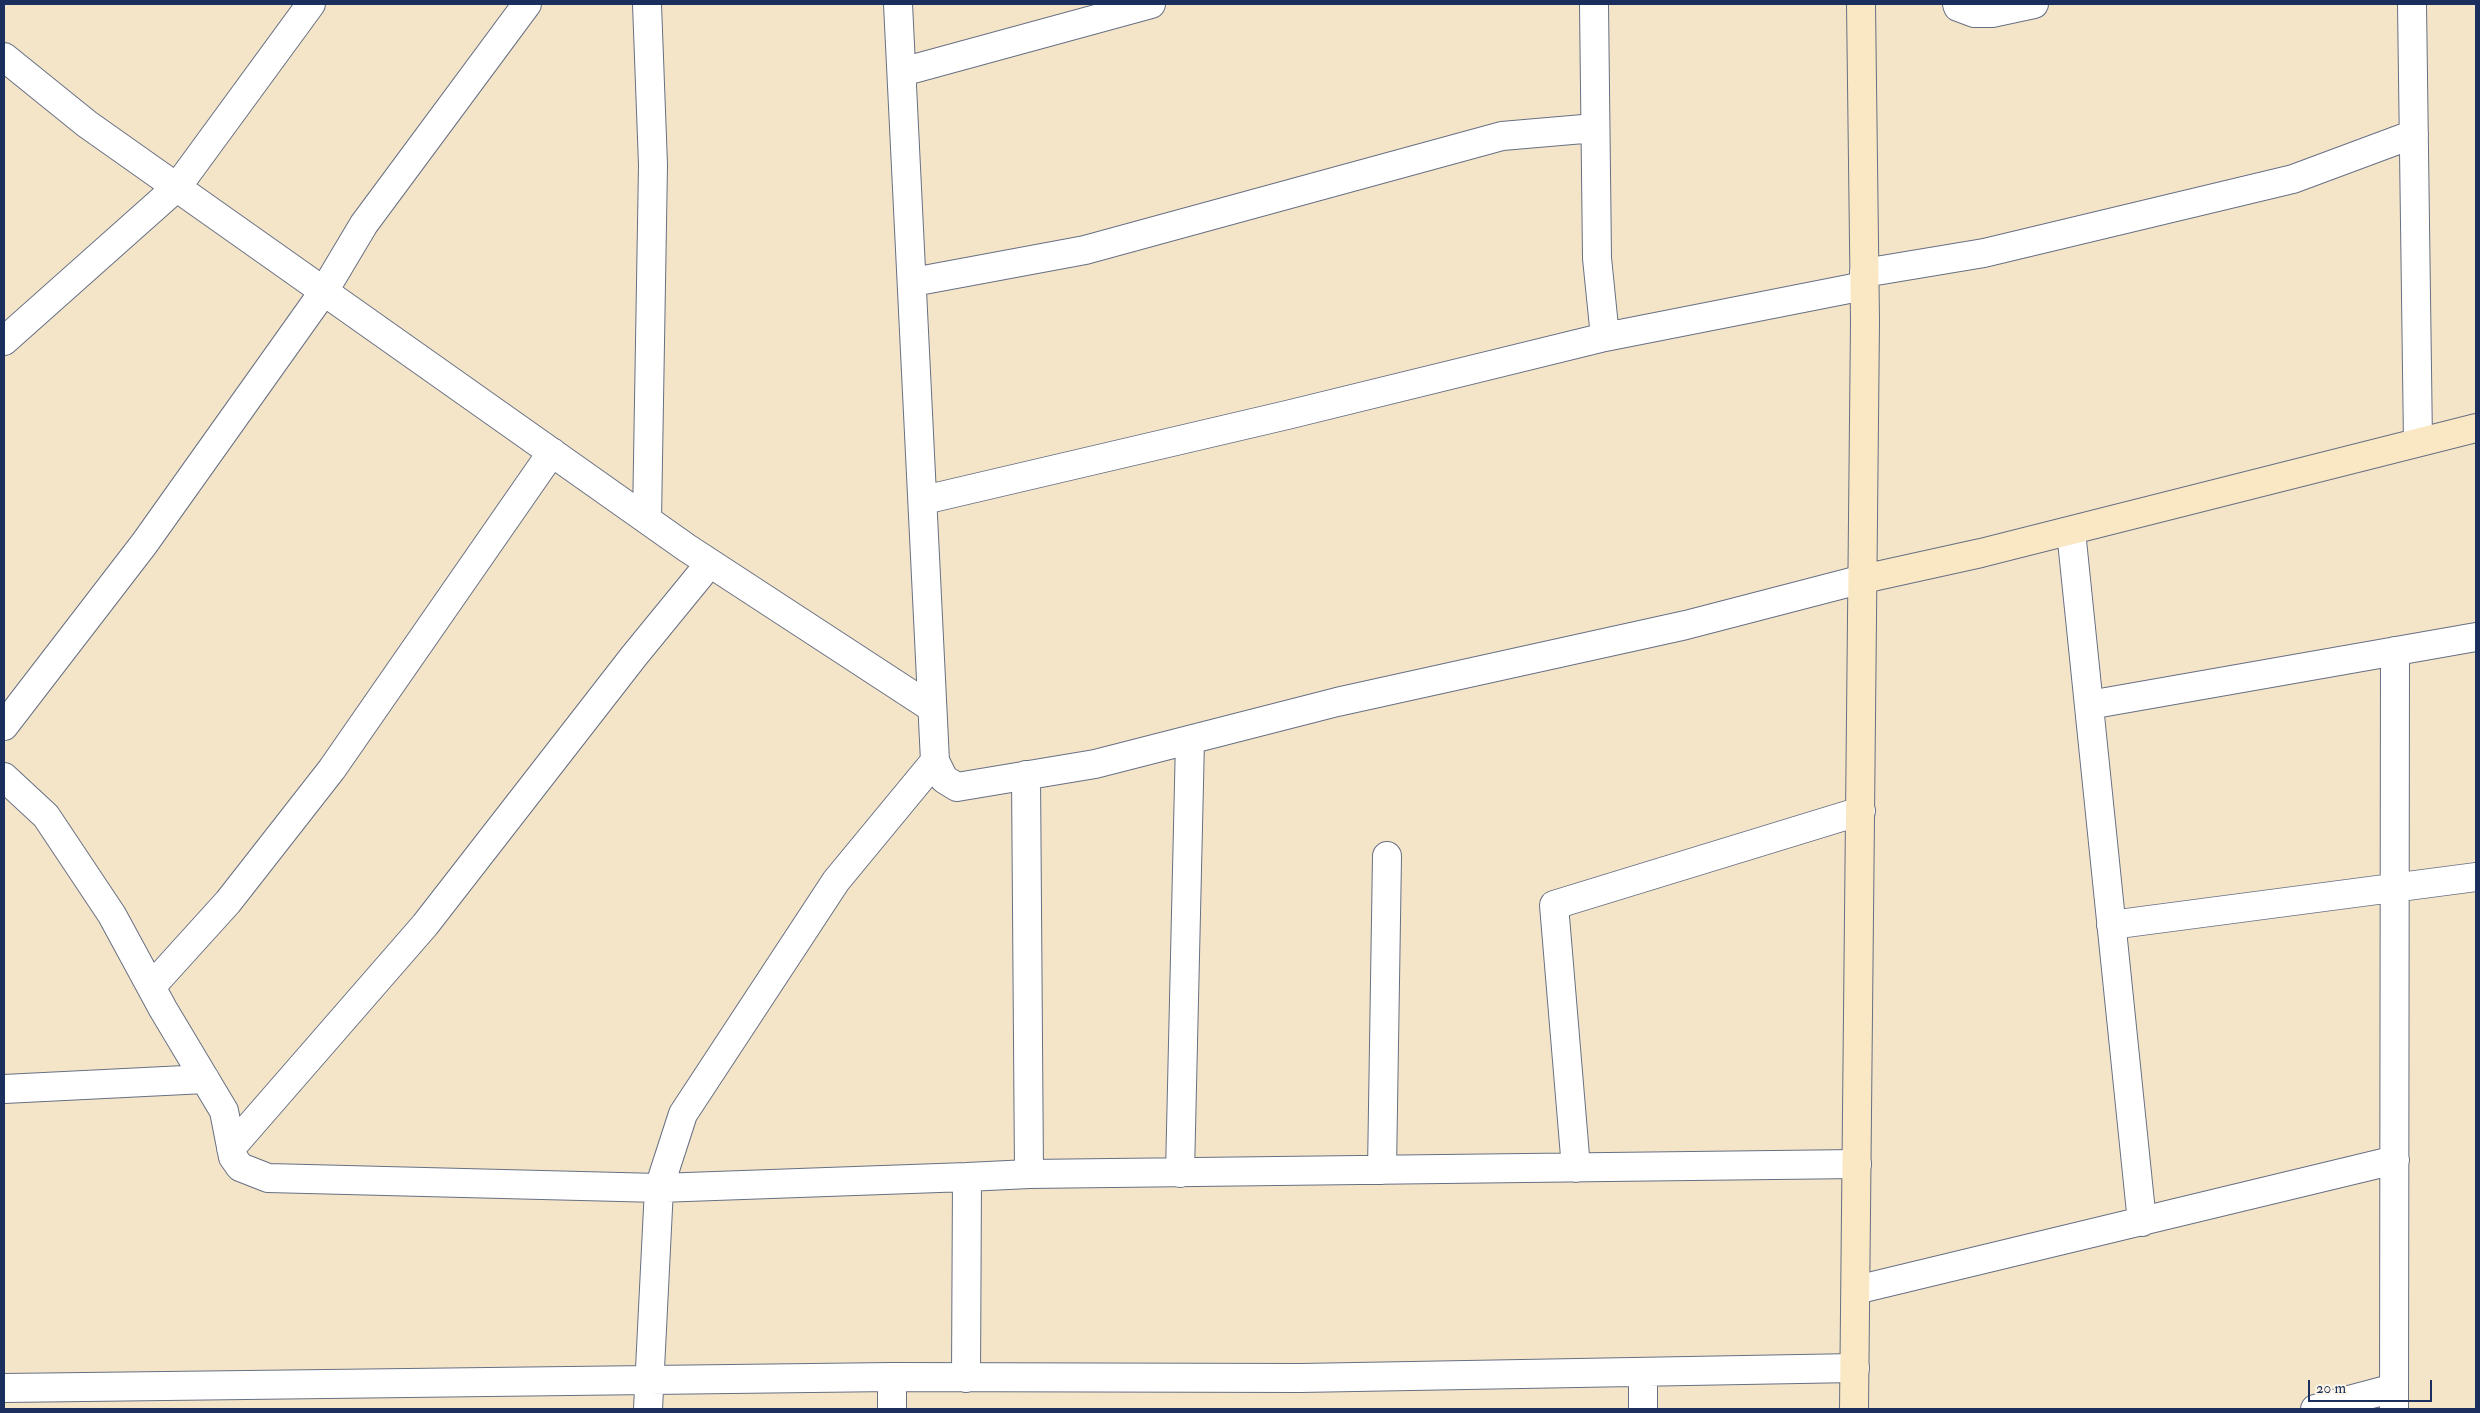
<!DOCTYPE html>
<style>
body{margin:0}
#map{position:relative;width:2480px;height:1413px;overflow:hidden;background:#f4e5c9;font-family:"IM FELL Double Pica",serif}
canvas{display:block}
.frame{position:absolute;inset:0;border:5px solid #1b2f5e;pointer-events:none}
.scale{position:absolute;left:2308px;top:1380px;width:124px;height:22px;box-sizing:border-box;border:2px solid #1b2f5e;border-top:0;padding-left:6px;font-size:15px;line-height:18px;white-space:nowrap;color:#1b2f5e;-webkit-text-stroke:4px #fcf5e5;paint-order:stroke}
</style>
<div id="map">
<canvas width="2480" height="1413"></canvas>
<div class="frame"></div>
<div class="scale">20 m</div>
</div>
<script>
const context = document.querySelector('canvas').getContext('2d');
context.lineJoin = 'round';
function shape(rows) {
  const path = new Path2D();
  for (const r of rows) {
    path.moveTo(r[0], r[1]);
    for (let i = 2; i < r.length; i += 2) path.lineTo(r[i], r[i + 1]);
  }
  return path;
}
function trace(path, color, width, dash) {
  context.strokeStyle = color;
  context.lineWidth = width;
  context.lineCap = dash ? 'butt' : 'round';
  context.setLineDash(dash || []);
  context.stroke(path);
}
const street = shape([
 [898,4,935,761,944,779,957,787,1095,764,1337,702,1686,625,1863,579],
 [1594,4,1597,258,1605,337],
 [1957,4,1958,7,1974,13,1992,13,2034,4],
 [2412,4,2418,442],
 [4,57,87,124,687,548,932,708],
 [902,72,1151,4],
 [1864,273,1984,253,2293,179,2414,134],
 [913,282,1085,250,1502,136,1595,128],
 [4,341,177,187,311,4],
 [924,500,1287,415,1605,337,1864,286],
 [647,519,653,165,647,4],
 [2071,531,2142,1222],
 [2089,705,2476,637],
 [4,726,144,544,324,291,364,224,527,4],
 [1026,775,1029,1174],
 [4,777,46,816,112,915,163,1009,224,1111,233,1157,240,1167,268,1178,659,1188,967,1177],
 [2111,925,2476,877],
 [151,987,228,902,332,769,552,452],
 [4,1089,205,1079],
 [231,1148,425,925,634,656,710,563],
 [1576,1168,1554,905,1861,811],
 [1382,1170,1387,856],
 [1180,1173,1190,740],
 [1856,1290,2395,1160],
 [966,1378,967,1177,1029,1174,1857,1164],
 [4,1388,892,1377,1300,1378,1855,1368],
 [648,1409,659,1188,683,1114,836,881,935,761],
 [892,1409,892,1377],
 [1643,1409,1643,1372],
 [2315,1409,2394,1388],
 [2394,1409,2395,651]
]);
const secondary = shape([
 [1863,579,1981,553,2476,428],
 [1854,1409,1865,321,1861,4]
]);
trace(street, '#676f83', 30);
trace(secondary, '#676f83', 30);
trace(street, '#fff', 28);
trace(secondary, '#fae7c3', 28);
</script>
